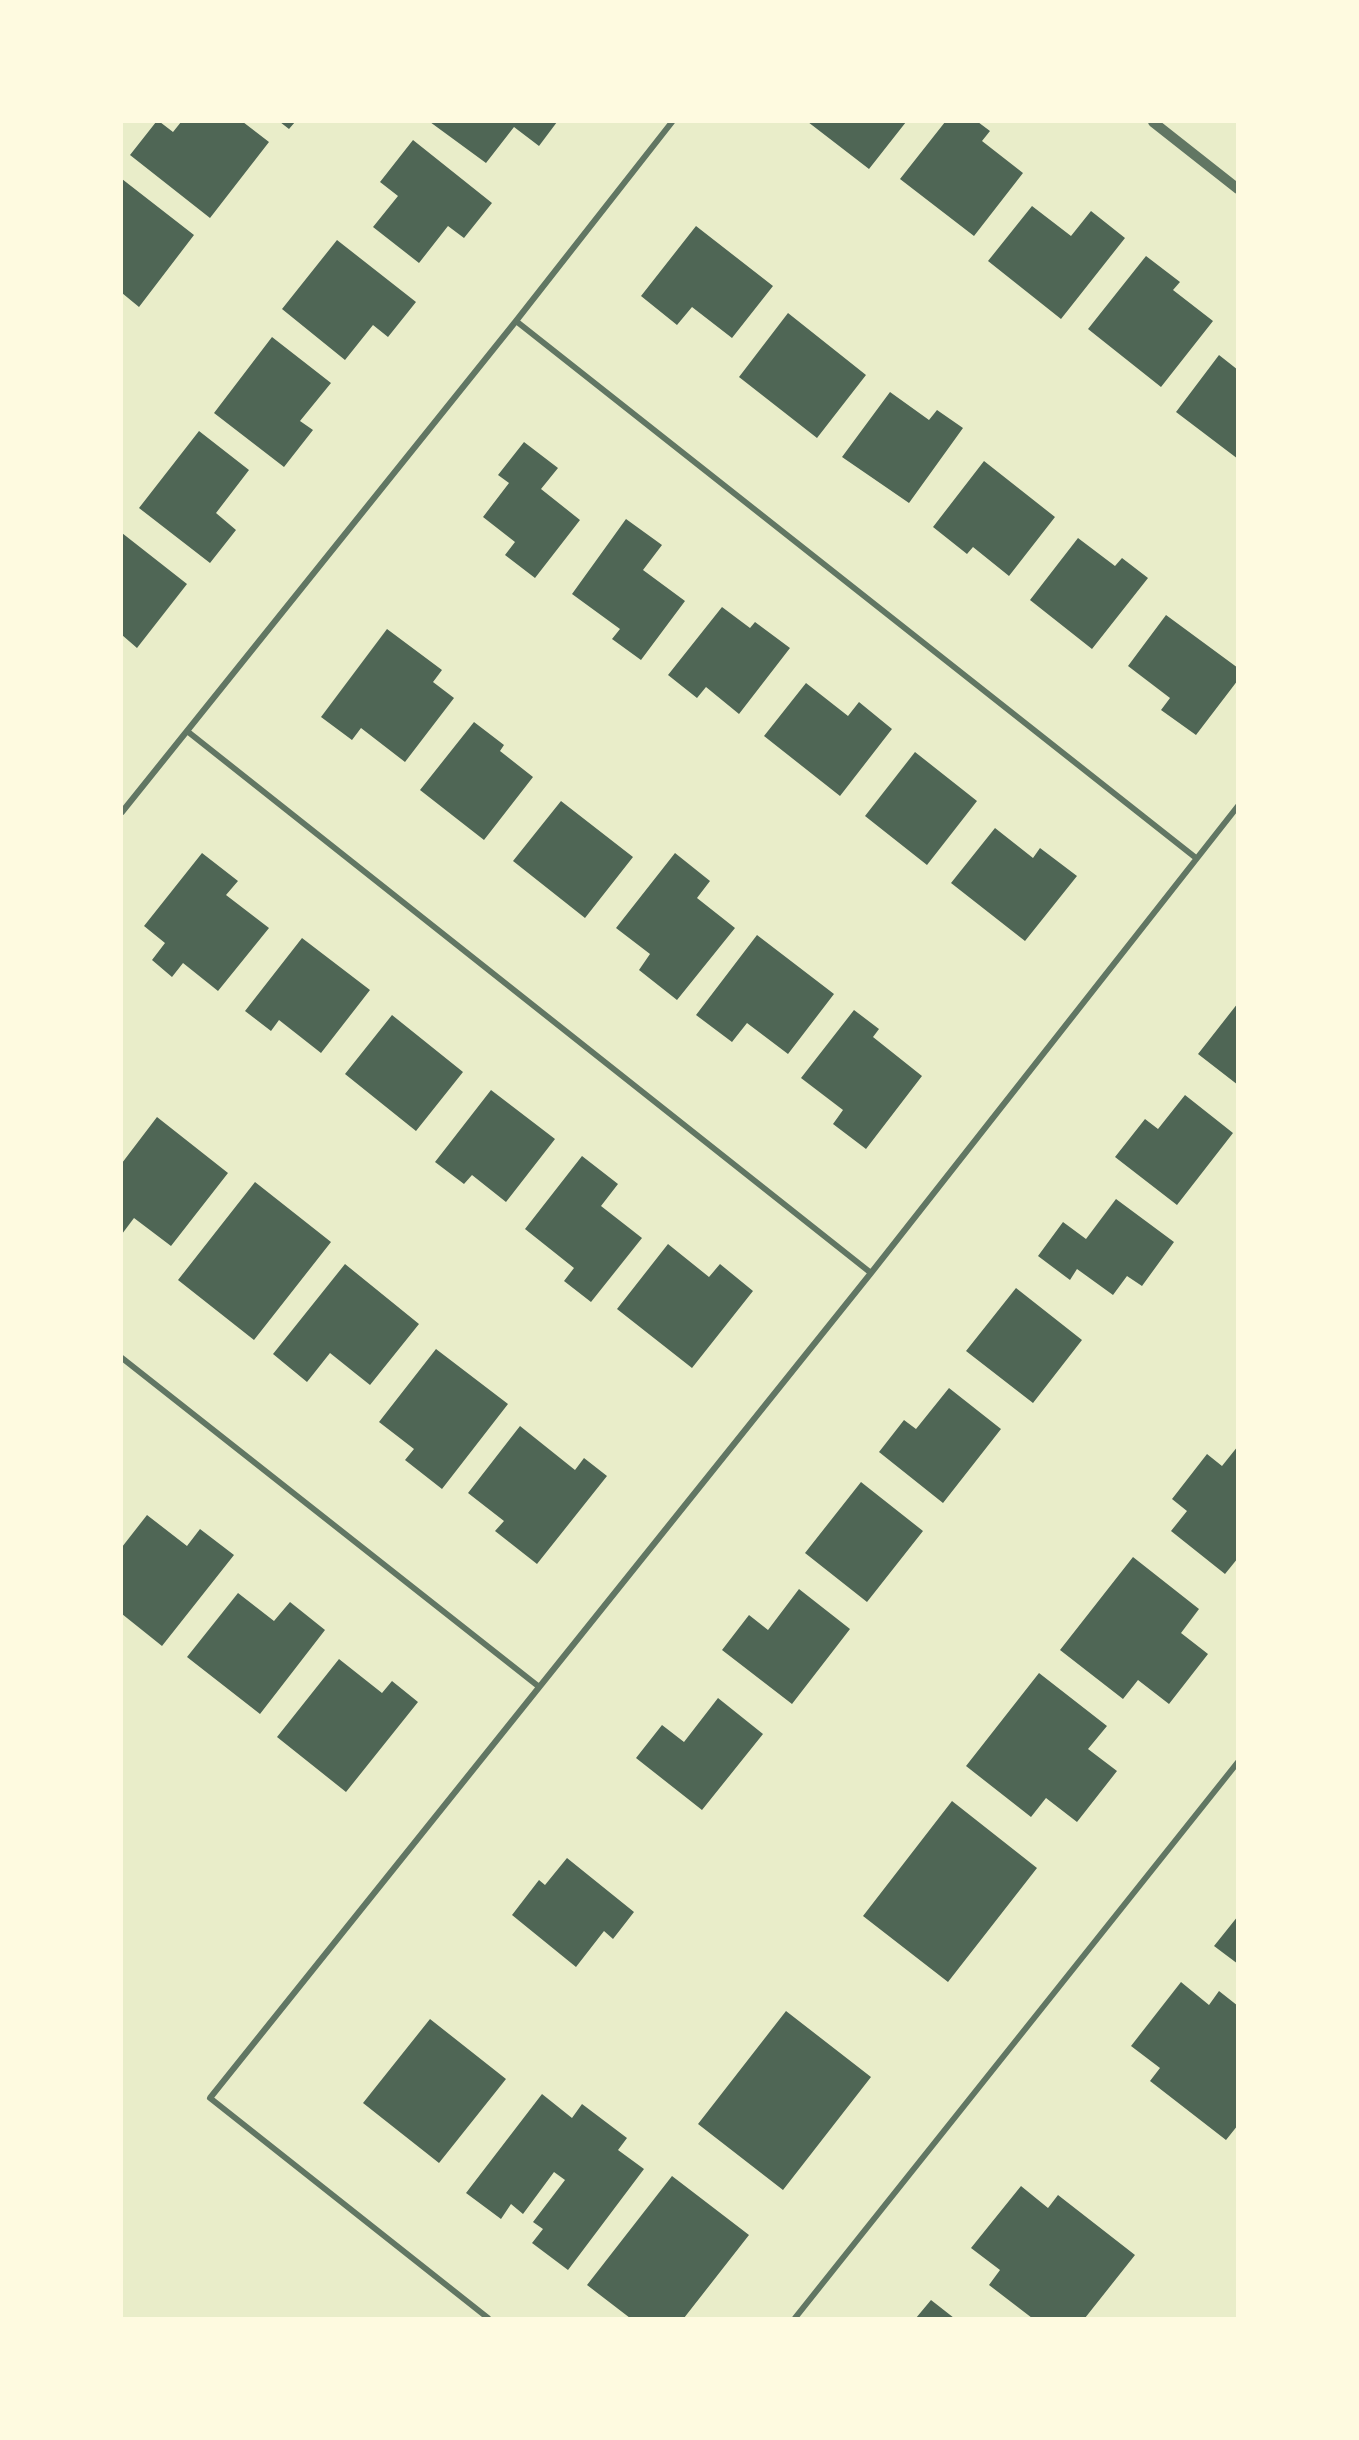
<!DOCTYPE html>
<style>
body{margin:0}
#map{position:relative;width:1359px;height:2440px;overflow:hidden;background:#e9edc9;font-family:"Exo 2",sans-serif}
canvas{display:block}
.frame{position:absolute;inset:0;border:123px solid #fefae0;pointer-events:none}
</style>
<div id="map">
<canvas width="1359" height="2440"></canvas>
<div class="frame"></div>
</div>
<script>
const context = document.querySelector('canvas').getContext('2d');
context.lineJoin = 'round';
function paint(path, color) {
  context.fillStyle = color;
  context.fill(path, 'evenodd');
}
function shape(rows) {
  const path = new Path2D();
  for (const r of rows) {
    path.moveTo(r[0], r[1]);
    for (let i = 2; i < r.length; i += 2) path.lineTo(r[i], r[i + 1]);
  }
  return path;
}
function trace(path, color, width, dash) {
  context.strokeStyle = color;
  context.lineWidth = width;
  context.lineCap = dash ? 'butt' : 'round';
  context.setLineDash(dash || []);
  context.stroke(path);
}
paint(shape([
 [156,122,160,122,173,132,181,122,243,122,269,142,210,218,130,155],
 [280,122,295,122,289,129],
 [430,122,557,122,539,146,514,127,486,163],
 [808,122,906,122,869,169],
 [945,122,978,122,990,131,982,141,1023,173,974,236,900,179],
 [413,140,492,203,464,238,448,226,419,263,373,227,398,196,380,182],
 [122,179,194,235,139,307,122,293],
 [1032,206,1071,236,1091,211,1125,238,1061,319,988,261],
 [696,226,773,286,732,338,692,307,677,325,641,296],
 [337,240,416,302,388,337,373,325,345,360,282,309],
 [1146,256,1180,282,1173,290,1213,321,1161,387,1088,329],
 [788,313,866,375,817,438,739,377],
 [272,337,331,383,300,421,313,430,284,467,214,413],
 [1219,355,1238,370,1238,459,1176,412],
 [890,392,929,420,937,410,963,428,909,503,842,457],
 [199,431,249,470,216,513,236,530,210,563,139,508],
 [524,442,558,468,541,489,580,520,535,578,505,555,515,542,483,517,509,483,498,475],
 [984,461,1055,517,1009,576,973,547,967,554,933,527],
 [626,519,662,545,643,570,685,601,641,660,612,639,620,629,572,594],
 [122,533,187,584,137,648,122,635],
 [1078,538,1115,566,1122,558,1148,578,1092,649,1030,600],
 [722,607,750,628,755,622,790,648,739,714,706,687,697,698,668,675],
 [1166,615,1238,668,1238,680,1196,735,1161,710,1170,698,1128,666],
 [387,629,442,670,433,682,454,698,405,762,361,728,352,740,321,717],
 [806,683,848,716,859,702,892,729,840,796,764,736],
 [474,722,504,745,500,751,533,777,484,840,420,790],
 [915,752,977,801,927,865,865,816],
 [561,801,633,857,585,918,513,861],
 [995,828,1033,858,1040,848,1077,876,1025,941,951,883],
 [202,853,238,881,226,895,269,928,218,991,183,963,172,977,152,960,165,943,144,926],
 [675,853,710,881,697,898,735,928,677,1000,639,970,650,954,616,928],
 [757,935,834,994,788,1054,747,1023,732,1042,696,1015],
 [302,938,370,990,321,1053,279,1020,271,1031,245,1011],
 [1238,1003,1238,1085,1198,1054],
 [854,1010,879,1029,873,1037,922,1076,866,1149,833,1124,843,1110,801,1078],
 [392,1015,463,1072,416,1131,345,1074],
 [491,1090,555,1139,506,1202,472,1175,464,1184,435,1162],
 [1185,1095,1233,1133,1177,1205,1115,1157,1145,1119,1158,1129],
 [157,1117,228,1173,171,1246,134,1218,122,1234,122,1163],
 [582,1156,618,1184,601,1206,642,1238,591,1302,564,1281,574,1268,525,1229],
 [255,1182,331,1242,254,1340,178,1280],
 [1116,1199,1174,1242,1142,1286,1127,1276,1113,1295,1077,1269,1070,1280,1038,1256,1063,1222,1086,1239],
 [668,1244,709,1277,720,1264,753,1291,692,1368,617,1309],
 [345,1264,419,1324,370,1385,330,1353,307,1382,273,1354],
 [1016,1288,1082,1340,1033,1403,966,1351],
 [436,1349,508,1404,442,1489,405,1460,414,1449,379,1422],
 [949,1388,1001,1429,943,1503,879,1452,904,1420,916,1429],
 [520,1426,575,1470,584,1458,607,1476,537,1564,495,1531,504,1521,468,1493],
 [1238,1446,1238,1558,1225,1574,1171,1531,1187,1511,1172,1499,1207,1454,1222,1466],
 [861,1482,923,1531,867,1602,805,1553],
 [147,1515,187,1546,200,1529,234,1555,162,1646,122,1614,122,1547],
 [1133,1557,1199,1609,1181,1633,1208,1654,1169,1704,1138,1680,1123,1699,1060,1650],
 [799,1589,850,1629,792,1704,722,1650,749,1615,768,1630],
 [238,1593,274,1621,290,1602,325,1630,260,1714,187,1657],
 [339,1659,382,1693,392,1681,418,1702,346,1792,277,1737],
 [1039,1673,1107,1726,1088,1749,1117,1771,1077,1822,1046,1798,1031,1817,966,1766],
 [718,1698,763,1734,702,1810,636,1758,662,1725,684,1742],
 [952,1801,1037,1868,948,1982,863,1916],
 [567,1858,634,1912,613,1939,604,1931,576,1967,512,1915,539,1880,545,1885],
 [1238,1916,1238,1964,1214,1946],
 [1181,1982,1209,2005,1219,1991,1238,2006,1238,2125,1226,2140,1150,2081,1160,2068,1131,2046],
 [786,2011,871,2077,783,2190,698,2124],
 [430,2019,506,2079,439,2163,363,2103],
 [542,2094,572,2118,582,2104,627,2138,618,2150,644,2169,568,2270,532,2243,543,2229,533,2222,565,2180,554,2172,523,2214,511,2204,501,2219,466,2193],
 [672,2176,749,2235,684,2318,630,2318,587,2285],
 [1021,2186,1048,2208,1058,2195,1135,2255,1085,2318,1032,2318,989,2285,1000,2270,971,2248],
 [931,2300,954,2318,916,2318]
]), '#4f6655');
trace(shape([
 [516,321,1196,858],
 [187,731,871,1273],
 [122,812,516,321,672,122],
 [122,1358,538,1686],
 [488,2318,210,2098,871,1273,1238,806],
 [795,2318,1238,1762]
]), '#617663', 6);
trace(shape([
 [1153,122,1238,189]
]), '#617663', 10);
</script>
